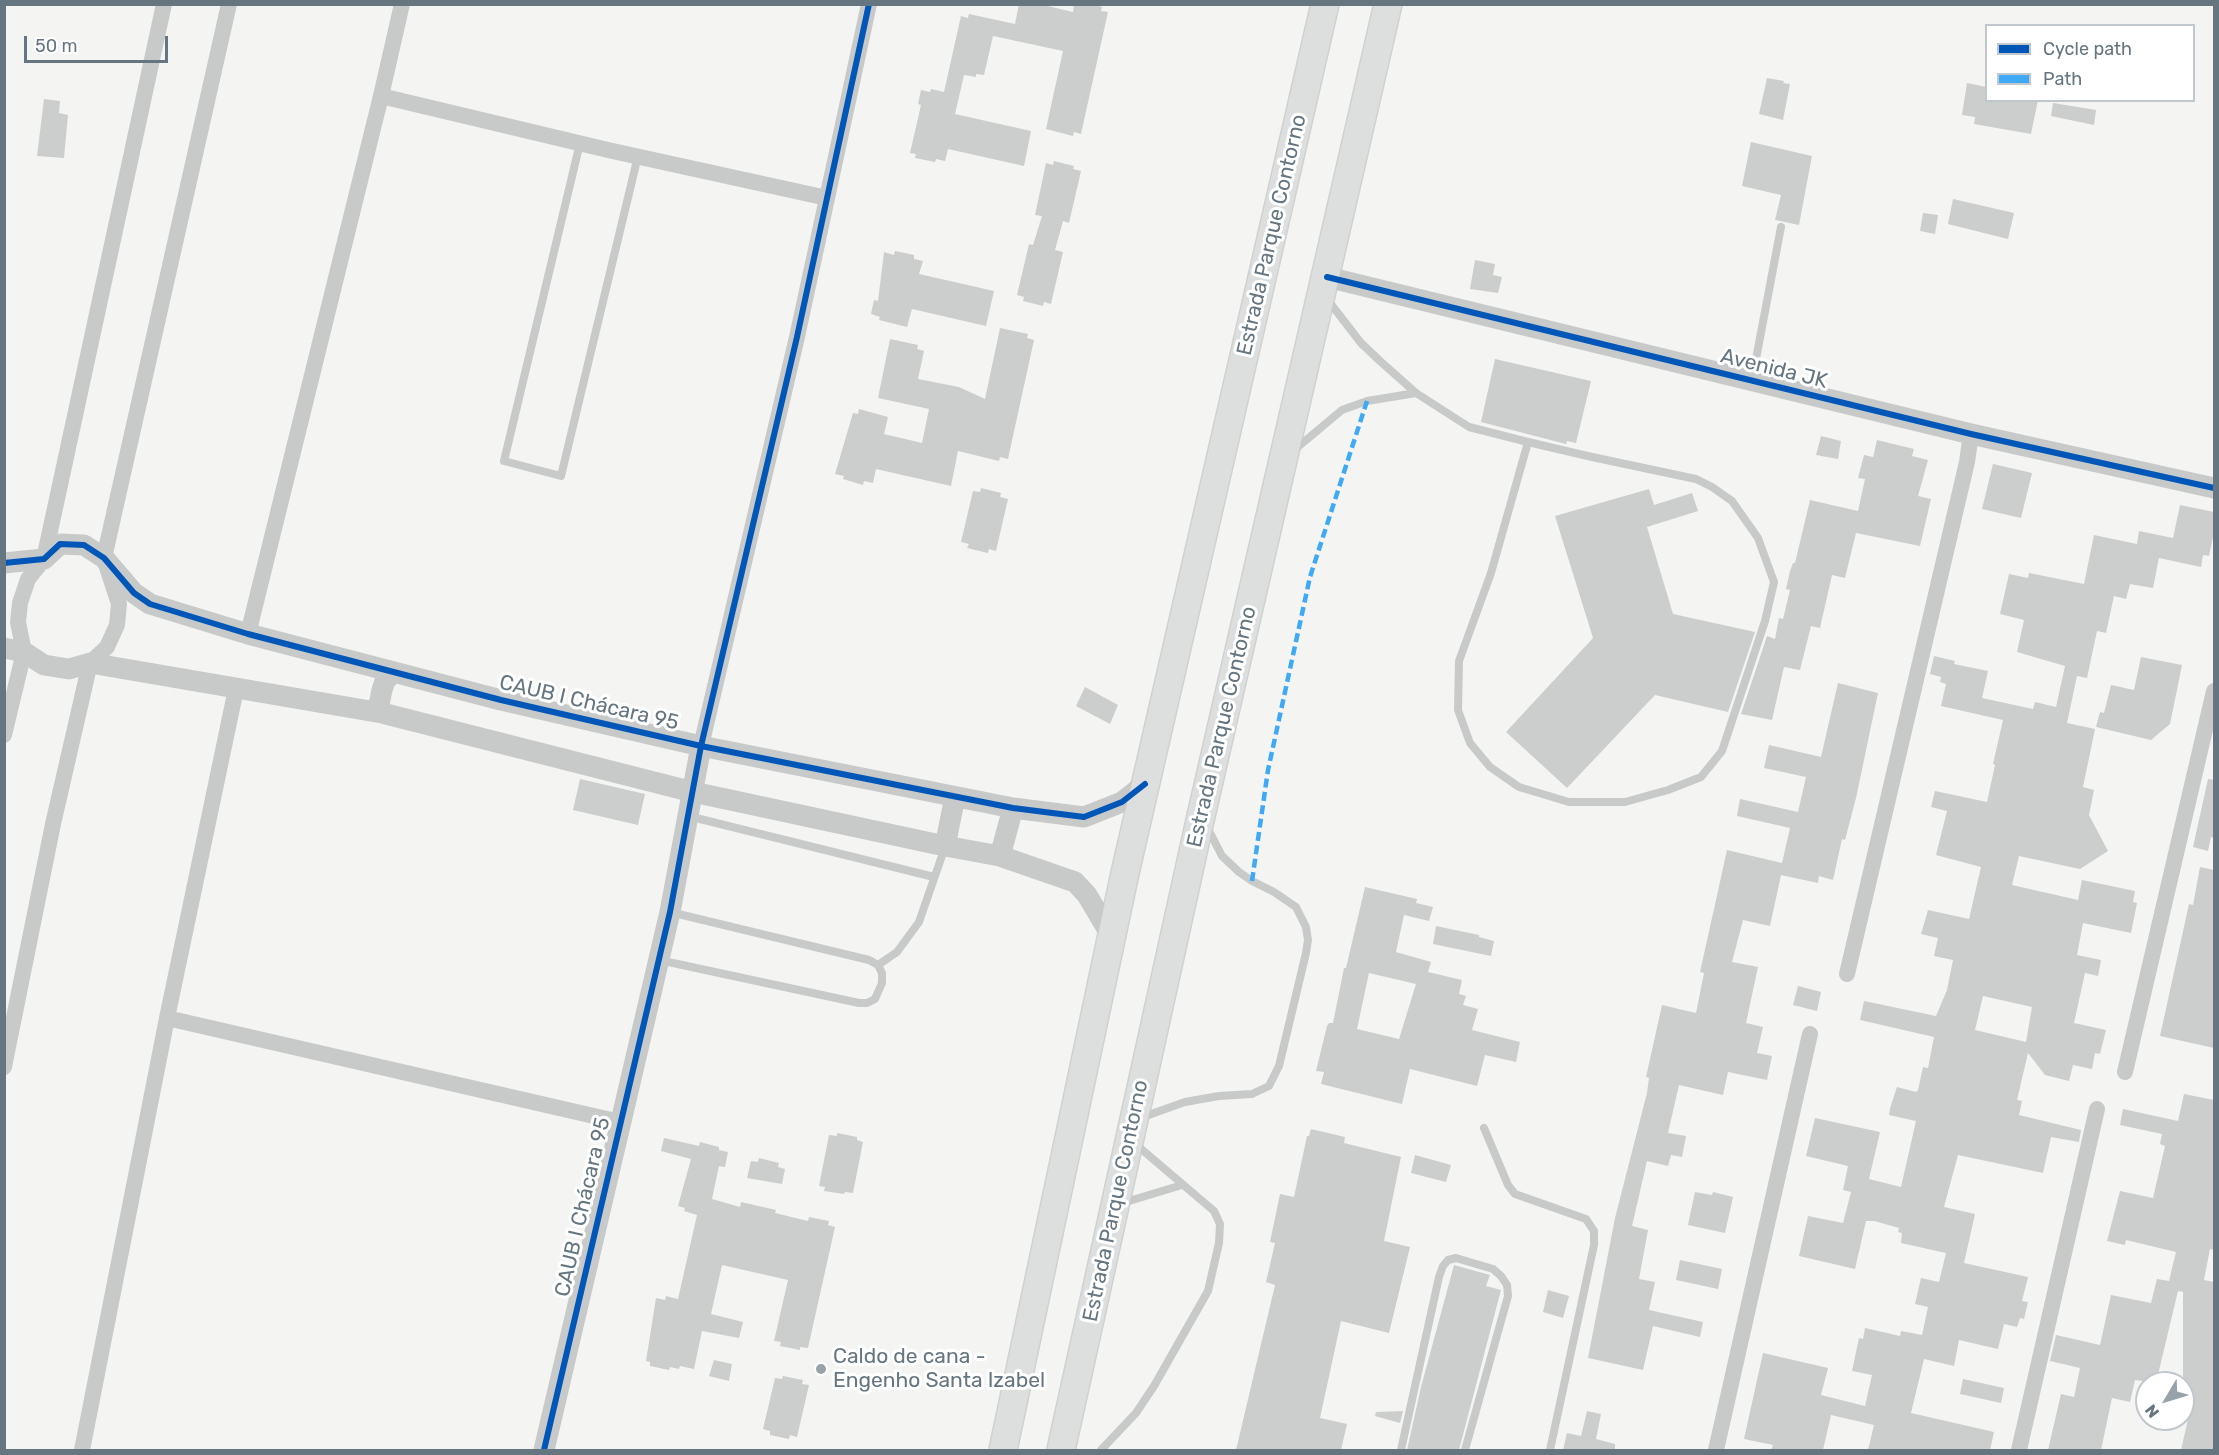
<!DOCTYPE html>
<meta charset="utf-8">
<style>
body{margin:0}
#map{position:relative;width:2219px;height:1455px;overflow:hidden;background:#f4f4f2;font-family:Rubik,sans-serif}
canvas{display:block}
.frame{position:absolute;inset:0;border:6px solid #657681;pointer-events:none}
.legend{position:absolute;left:1985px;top:24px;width:210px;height:78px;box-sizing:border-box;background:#fff;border:2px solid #c1c8cd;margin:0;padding:8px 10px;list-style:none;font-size:18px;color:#657681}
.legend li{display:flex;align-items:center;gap:12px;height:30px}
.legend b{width:30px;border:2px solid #c1c8cd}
.north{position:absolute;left:2135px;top:1371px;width:60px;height:60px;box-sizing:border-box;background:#fff;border:2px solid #c1c8cd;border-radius:50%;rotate:232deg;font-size:16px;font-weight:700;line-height:24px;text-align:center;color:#657681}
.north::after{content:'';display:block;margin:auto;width:21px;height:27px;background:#97a2a9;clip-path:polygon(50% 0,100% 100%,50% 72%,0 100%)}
.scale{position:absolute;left:24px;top:36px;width:144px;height:27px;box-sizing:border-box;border:3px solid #657681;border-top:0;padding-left:8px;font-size:18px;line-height:21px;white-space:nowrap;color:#657681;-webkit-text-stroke:4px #fff;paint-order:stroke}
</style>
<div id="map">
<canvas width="2219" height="1455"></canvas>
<div class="frame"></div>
<ul class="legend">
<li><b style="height:8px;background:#0057b8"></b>Cycle path</li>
<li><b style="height:8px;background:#3fa9f5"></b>Path</li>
</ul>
<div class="north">N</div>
<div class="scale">50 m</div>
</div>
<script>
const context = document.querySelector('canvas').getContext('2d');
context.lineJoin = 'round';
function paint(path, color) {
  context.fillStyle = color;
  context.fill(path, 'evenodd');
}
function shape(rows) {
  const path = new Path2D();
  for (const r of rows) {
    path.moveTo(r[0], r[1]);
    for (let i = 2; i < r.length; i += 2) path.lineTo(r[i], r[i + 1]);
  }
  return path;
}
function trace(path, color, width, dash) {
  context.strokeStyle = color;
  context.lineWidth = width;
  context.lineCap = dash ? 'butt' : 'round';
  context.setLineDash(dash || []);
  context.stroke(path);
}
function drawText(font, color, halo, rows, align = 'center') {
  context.font = font + ' Rubik,sans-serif';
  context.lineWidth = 6;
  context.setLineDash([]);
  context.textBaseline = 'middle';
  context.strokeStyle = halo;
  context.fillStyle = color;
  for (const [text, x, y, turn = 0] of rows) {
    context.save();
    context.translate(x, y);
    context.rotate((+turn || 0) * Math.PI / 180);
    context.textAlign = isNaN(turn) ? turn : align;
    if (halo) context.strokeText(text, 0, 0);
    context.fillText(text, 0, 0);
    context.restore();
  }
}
paint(shape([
 [1019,4,1039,4,1073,12,1074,4,1091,4,1102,7,1101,11,1108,12,1081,134,1074,132,1073,136,1046,129,1063,51,993,36,984,75,976,74,976,77,964,75,955,114,1031,131,1024,166,948,149,945,161,936,159,935,162,915,158,916,154,910,153,921,105,918,104,921,90,930,92,931,89,944,92,961,16,968,18,969,14,1015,24],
 [1767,78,1784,81,1783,83,1790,84,1783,120,1759,114],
 [1967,83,1986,87,1986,100,2038,100,2031,134,1974,124,1975,117,1962,115],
 [44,99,60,101,59,113,68,115,64,158,37,156],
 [2053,103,2096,110,2094,125,2051,116],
 [1751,142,1812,156,1799,225,1775,220,1781,195,1742,186],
 [1054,161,1074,166,1073,169,1081,171,1069,223,1063,221,1055,250,1063,252,1051,304,1044,302,1043,306,1023,301,1024,297,1017,295,1029,244,1033,245,1042,216,1035,215,1046,163,1053,165],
 [1953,199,2014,213,2008,239,1948,224],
 [1923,213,1938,215,1935,234,1920,231],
 [895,251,914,255,914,259,923,261,919,274,994,291,986,326,912,309,907,327,879,320,880,317,871,314,874,300,878,301,884,252,894,255],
 [1475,260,1495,264,1493,275,1502,277,1498,293,1470,289],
 [1000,328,1028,334,1027,338,1034,340,1008,459,1000,457,999,461,958,451,951,486,876,469,873,483,864,481,863,485,843,479,844,476,835,474,853,413,858,414,859,409,888,417,884,434,922,443,929,409,878,398,890,339,918,345,917,349,924,351,918,379,959,387,985,399],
 [1495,359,1591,381,1576,443,1567,441,1566,444,1481,422],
 [1821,436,1841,441,1838,459,1816,455],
 [1877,440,1914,449,1912,456,1928,460,1918,496,1931,499,1920,546,1856,533,1845,578,1832,575,1820,628,1811,626,1800,670,1784,667,1772,720,1741,714,1767,636,1775,639,1779,618,1783,619,1790,590,1786,589,1790,571,1793,563,1795,563,1810,500,1858,511,1865,479,1858,478,1864,455,1873,457],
 [1993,464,2032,473,2021,518,1982,509],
 [981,488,1001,493,1000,497,1008,499,996,551,989,549,988,553,967,548,969,544,961,542,973,491,980,492],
 [1649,489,1654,505,1692,493,1698,511,1647,527,1673,614,1755,632,1728,712,1655,695,1567,788,1506,732,1593,638,1555,516],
 [2180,505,2214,512,2214,532,2209,556,2203,555,2201,567,2159,558,2153,588,2130,584,2126,599,2114,596,2106,633,2097,631,2087,678,2077,676,2067,723,2095,729,2083,787,2094,790,2089,815,2108,851,2080,869,2019,856,2012,885,2078,900,2082,880,2135,891,2133,902,2137,903,2131,933,2083,923,2077,955,2101,960,2098,976,2085,973,2074,1023,2106,1030,2100,1054,2095,1053,2092,1069,2073,1065,2069,1081,2045,1075,2028,1053,2017,1100,2022,1101,2019,1115,2081,1130,2079,1142,2051,1137,2043,1173,1958,1155,1944,1207,1975,1214,1964,1263,2028,1277,2022,1301,2028,1302,2024,1319,2020,1318,2017,1327,2004,1324,1998,1349,1959,1340,1954,1366,1924,1359,1911,1413,1994,1432,1990,1450,1868,1450,1874,1425,1831,1415,1823,1450,1771,1450,1773,1445,1744,1439,1763,1353,1828,1368,1821,1395,1865,1406,1872,1375,1852,1371,1859,1338,1863,1339,1865,1328,1900,1336,1901,1331,1922,1335,1928,1307,1915,1304,1921,1278,1939,1282,1946,1253,1901,1243,1902,1233,1898,1232,1899,1228,1874,1221,1866,1221,1855,1269,1799,1256,1808,1216,1843,1223,1851,1192,1843,1190,1848,1166,1806,1156,1815,1118,1880,1132,1869,1179,1901,1187,1916,1121,1889,1115,1890,1108,1897,1087,1916,1092,1918,1090,1923,1067,1928,1068,1934,1037,1860,1020,1864,1001,1936,1016,1947,990,1953,960,1934,956,1938,938,1921,934,1928,910,1969,919,1981,867,1936,855,1947,811,1931,807,1935,791,1987,802,1995,765,1993,764,2003,720,1941,706,1946,684,1940,682,1941,677,1930,674,1934,656,1955,661,1954,664,1988,671,1982,698,2033,709,2035,702,2056,707,2065,666,2017,652,2024,620,2000,614,2009,574,2028,578,2029,573,2084,584,2094,535,2137,544,2139,531,2173,538],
 [1983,996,2032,1007,2026,1042,1975,1030],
 [2141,657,2182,665,2170,724,2151,740,2096,727,2100,712,2104,713,2111,685,2134,690],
 [1838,683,1878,693,1856,798,1845,840,1842,839,1833,880,1819,876,1818,883,1781,875,1770,926,1743,920,1732,962,1758,967,1746,1023,1763,1027,1757,1053,1772,1056,1767,1080,1728,1072,1723,1095,1679,1085,1668,1133,1686,1136,1682,1157,1671,1155,1668,1166,1647,1161,1632,1226,1648,1230,1639,1279,1655,1282,1649,1310,1703,1322,1700,1337,1653,1326,1643,1370,1588,1358,1615,1218,1647,1093,1649,1078,1646,1077,1662,1005,1696,1013,1704,973,1700,972,1727,850,1782,863,1790,828,1737,816,1740,799,1798,812,1806,777,1764,768,1769,745,1821,757],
 [1085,687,1118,705,1110,724,1076,706],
 [580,779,645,794,638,825,573,810],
 [2208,779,2214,780,2214,838,2211,837,2208,851,2193,847],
 [2200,867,2214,870,2214,1048,2160,1036,2189,904,2193,905],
 [1365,887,1417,899,1416,903,1433,907,1429,921,1404,915,1396,952,1431,962,1428,972,1462,980,1459,994,1466,996,1463,1005,1478,1009,1472,1030,1520,1042,1516,1062,1485,1055,1477,1086,1410,1069,1402,1104,1321,1084,1324,1072,1316,1071,1327,1026,1329,1023,1333,1023,1344,968,1346,968],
 [1369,973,1416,984,1399,1039,1357,1029],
 [1436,926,1479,935,1479,937,1494,941,1491,956,1433,944],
 [1798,986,1821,992,1817,1011,1793,1005],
 [2184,1094,2214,1100,2214,1250,2210,1249,2204,1280,2214,1282,2214,1450,2181,1450,2194,1393,2183,1391,2183,1292,2178,1291,2156,1383,2135,1380,2130,1402,2112,1398,2101,1450,2048,1450,2061,1394,2074,1397,2080,1368,2050,1361,2056,1335,2100,1345,2111,1295,2151,1303,2157,1279,2169,1281,2176,1252,2126,1240,2125,1245,2107,1241,2120,1191,2153,1198,2165,1146,2160,1144,2162,1134,2120,1125,2123,1109,2178,1121],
 [1311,1129,1345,1137,1344,1143,1401,1157,1384,1241,1410,1247,1389,1333,1341,1321,1320,1418,1347,1424,1341,1450,1236,1450,1275,1285,1266,1282,1275,1243,1270,1242,1280,1194,1294,1197,1307,1136,1309,1136],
 [837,1133,857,1137,857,1140,863,1142,853,1193,845,1192,844,1194,824,1191,825,1187,819,1186,829,1135,837,1136],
 [664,1138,699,1146,700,1142,719,1147,719,1150,728,1152,725,1167,719,1166,712,1199,740,1207,741,1202,776,1210,775,1213,808,1221,809,1217,829,1221,828,1225,835,1227,808,1348,800,1347,800,1350,780,1346,781,1342,774,1341,788,1280,722,1265,711,1314,743,1322,739,1338,702,1331,694,1369,680,1366,679,1369,670,1367,669,1370,650,1366,650,1362,646,1361,656,1298,665,1300,666,1296,678,1299,697,1215,684,1211,685,1208,678,1206,691,1159,661,1151],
 [1415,1155,1451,1165,1446,1182,1411,1173],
 [759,1158,779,1163,778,1167,785,1169,782,1184,747,1178,751,1161,758,1162],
 [1695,1192,1712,1195,1713,1192,1733,1197,1725,1233,1688,1225],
 [1680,1260,1722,1269,1718,1289,1676,1280],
 [1454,1265,1490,1275,1486,1286,1501,1290,1459,1450,1407,1450,1421,1387],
 [1548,1290,1569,1296,1563,1318,1543,1312],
 [714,1360,732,1364,729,1381,709,1376],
 [783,1376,803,1380,802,1384,809,1385,797,1437,790,1435,789,1439,770,1435,770,1431,763,1429,775,1378,782,1379],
 [1963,1379,2004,1388,2001,1403,1960,1394],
 [1403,1411,1400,1423,1375,1416,1376,1412],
 [1587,1411,1601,1414,1596,1439,1615,1444,1615,1450,1563,1450,1567,1433,1581,1436]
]), '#cccecd');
const trunk = shape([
 [1003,1450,1125,873,1325,4],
 [1061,1450,1201,816,1388,4]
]);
trace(trunk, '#d0d1d1', 30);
trace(shape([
 [580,143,504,461,561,476,638,156],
 [1327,299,1361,343,1380,361,1416,393,1469,427,1528,442,1592,457,1696,479,1712,487,1732,501,1758,538,1774,582,1765,621,1722,751,1701,777,1668,790,1625,802,1569,802,1519,787,1490,767,1470,743,1458,710,1459,661,1491,573,1528,442],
 [1752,380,1781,227],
 [1293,451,1342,410,1367,401,1416,393],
 [688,816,934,877],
 [659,960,859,1003,867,1003,875,999,882,983,882,973,878,965,869,960,670,912],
 [878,965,897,952,919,922,945,847],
 [1140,1118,1185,1102,1219,1096,1252,1094,1269,1086,1279,1066,1306,953,1308,940,1306,927,1296,907,1274,892,1252,881,1239,872,1222,856,1206,825],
 [1484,1128,1508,1185,1515,1194,1586,1219,1594,1231,1594,1245,1550,1450],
 [1119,1204,1182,1185],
 [1101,1450,1136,1413,1154,1386,1208,1291,1219,1243,1220,1224,1214,1211,1133,1142],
 [1401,1450,1439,1277,1443,1266,1448,1260,1456,1258,1493,1269,1501,1276,1507,1285,1508,1296,1465,1450]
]), '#c8caca', 8);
trace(shape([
 [381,96,608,150,827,198],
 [248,634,381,96,402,4],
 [4,735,24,652,18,622,20,603,28,579,44,559,164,4],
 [701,746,797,337,869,4],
 [1847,974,1967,462,1971,434],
 [167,1018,620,1122],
 [4,1067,53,824,90,663,107,647,117,625,119,604,104,558,229,4],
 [2125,1072,2214,691],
 [82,1450,167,1018,236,689],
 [1716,1450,1810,1034],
 [2019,1450,2097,1109]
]), '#c8caca', 16);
trace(shape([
 [1327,277,1971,434,2214,488],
 [4,563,44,559,60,544,84,545,104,558,134,593,150,604,248,634,501,700,701,746,1013,808,1084,817,1122,802,1145,784],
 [4,648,24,652,44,665,69,669,90,663,382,713,693,792,945,846,1000,856,1075,882,1087,895,1112,937],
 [382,713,379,705,382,690,385,681,392,673],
 [945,846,955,797],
 [1000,856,1013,808],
 [544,1450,670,912,701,746]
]), '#c8caca', 21);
trace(trunk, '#dddede', 27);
trace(shape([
 [1252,881,1268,770,1310,577,1367,401]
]), '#3fa9f5', 4.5, [9, 4.5]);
trace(shape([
 [1327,277,1971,434,2214,488],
 [4,563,44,559,60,544,84,545,104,558,134,593,150,604,248,634,501,700,701,746,1013,808,1084,817,1122,802,1145,784],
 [544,1450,670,912,701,746,797,337,869,4]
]), '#0057b8', 6);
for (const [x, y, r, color] of [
 [821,1369,6,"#97a2a9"]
]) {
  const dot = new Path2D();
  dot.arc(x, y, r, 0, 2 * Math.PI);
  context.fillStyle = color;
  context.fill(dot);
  trace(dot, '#fff', 2);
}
drawText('21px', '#657681', '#fff', [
 ["Estrada Parque Contorno",1272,235,-77],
 ["Avenida JK",1774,369,14],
 ["CAUB I Chácara 95",589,703,13],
 ["Estrada Parque Contorno",1222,727,-77],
 ["Estrada Parque Contorno",1116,1201,-78],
 ["CAUB I Chácara 95",583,1207,-77]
]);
drawText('21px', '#657681', '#fff', [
 ["Caldo de cana -",833,1357],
 ["Engenho Santa Izabel",833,1381]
], 'left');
</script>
